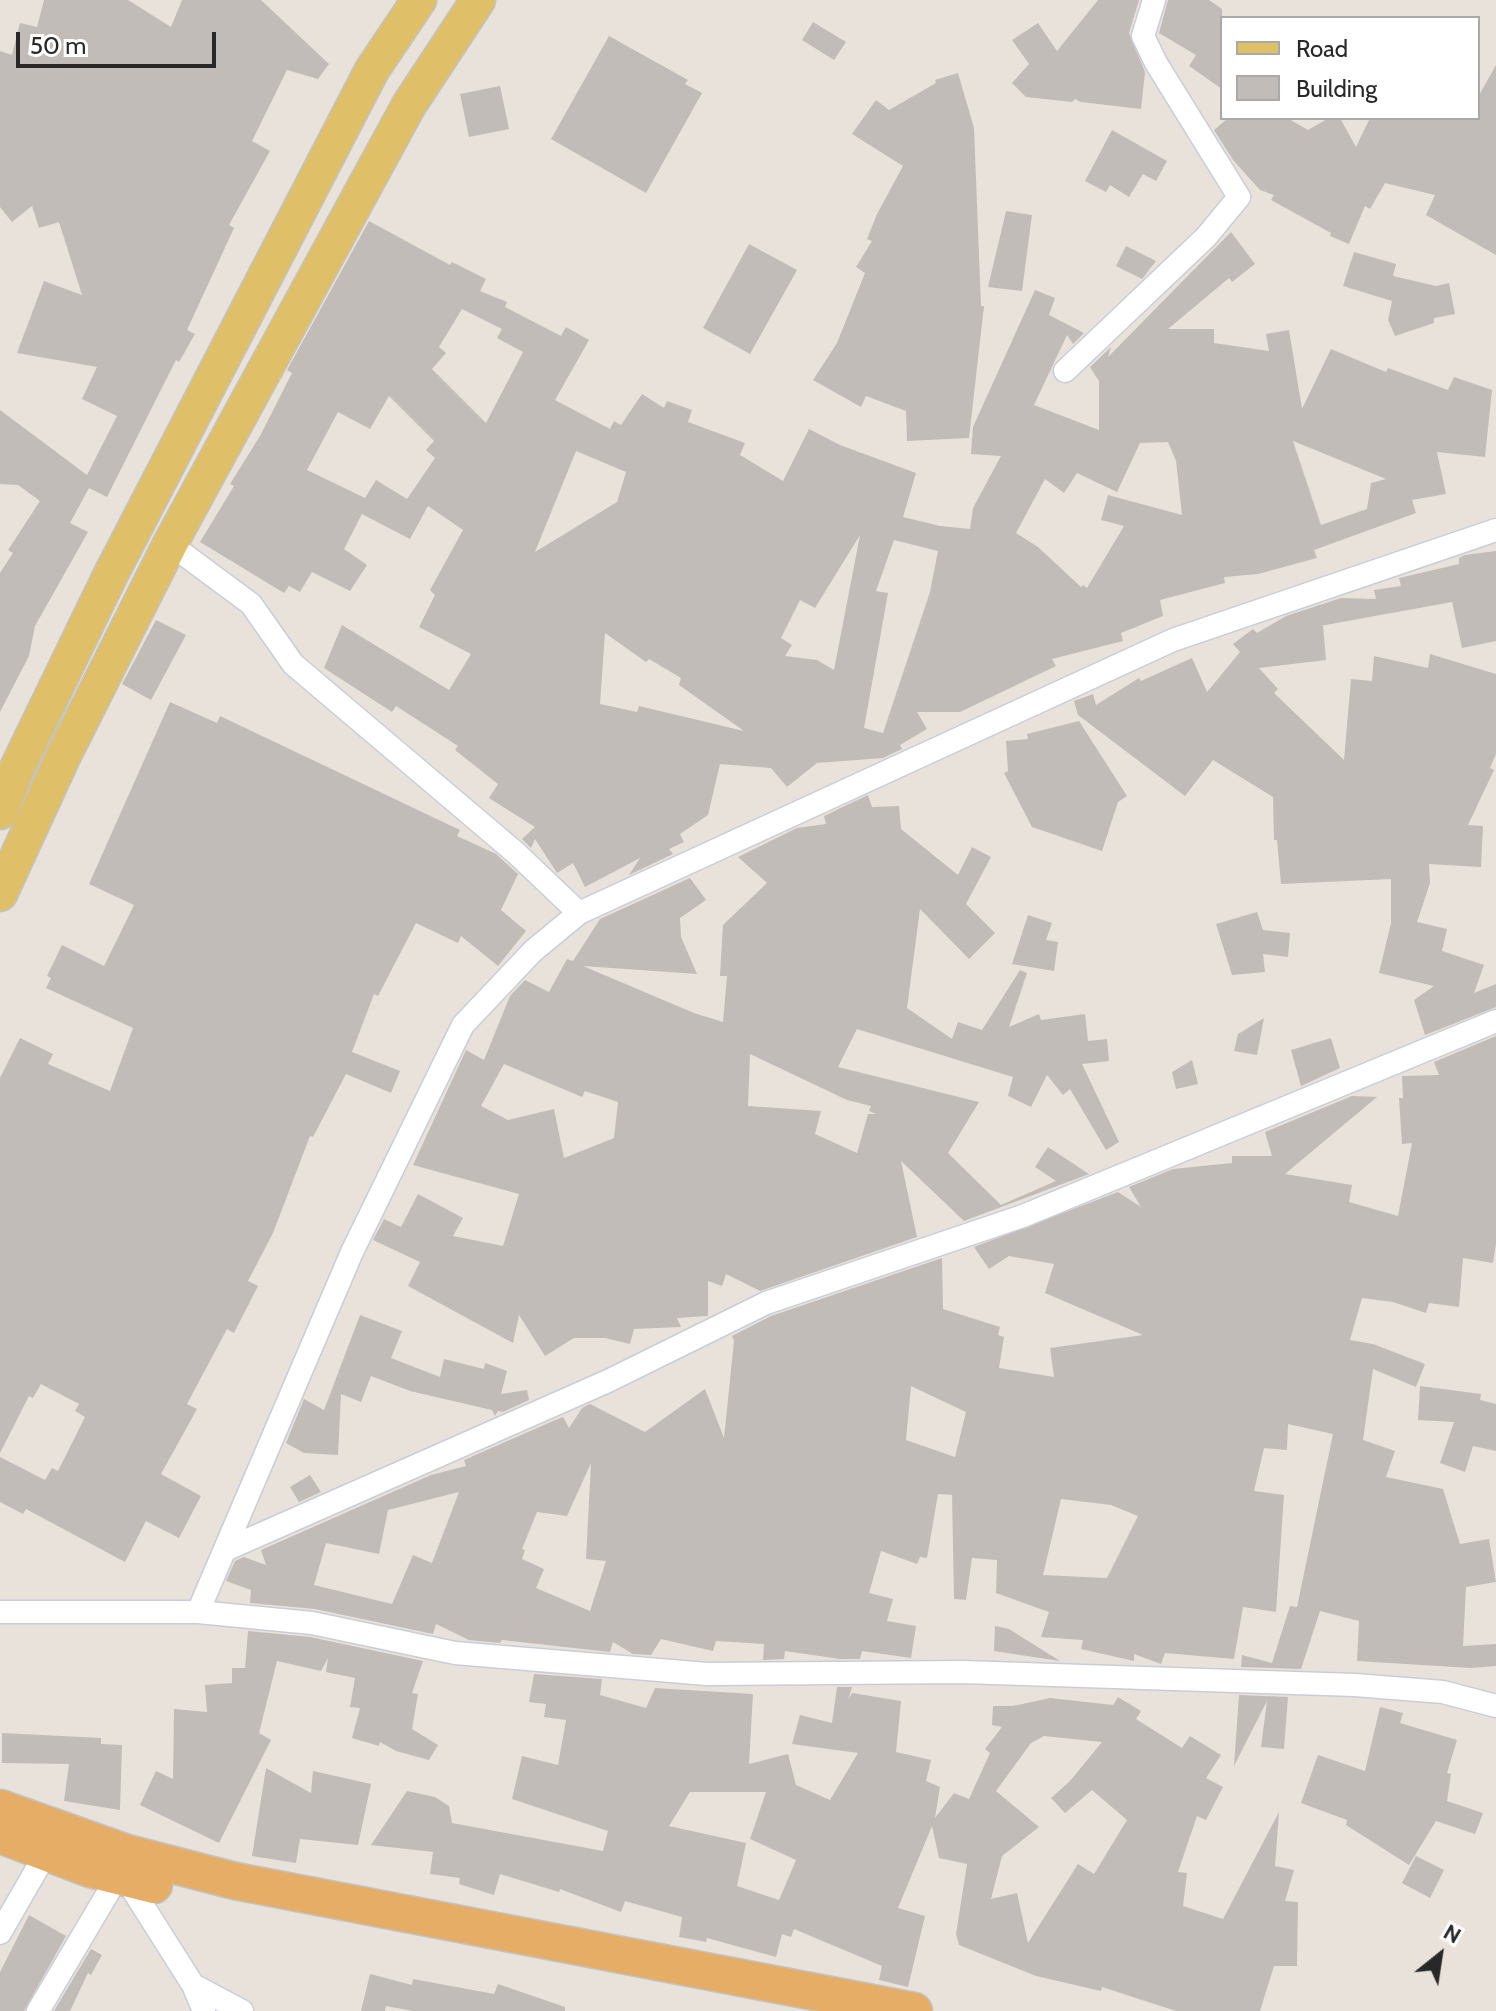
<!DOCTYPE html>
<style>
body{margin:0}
#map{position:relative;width:1496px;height:2011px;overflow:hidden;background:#e9e2db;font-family:Cabin,sans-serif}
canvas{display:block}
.legend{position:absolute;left:1220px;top:16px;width:260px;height:104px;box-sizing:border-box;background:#fff;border:2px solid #a9a9a9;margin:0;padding:10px 14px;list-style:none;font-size:24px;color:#282828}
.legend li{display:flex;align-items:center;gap:16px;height:40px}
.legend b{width:40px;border:2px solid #a9a9a9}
.north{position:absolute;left:1400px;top:1915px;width:80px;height:80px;-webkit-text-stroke:6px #fff;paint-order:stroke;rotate:30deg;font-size:22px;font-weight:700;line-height:32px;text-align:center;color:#282828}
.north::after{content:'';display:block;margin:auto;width:28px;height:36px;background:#282828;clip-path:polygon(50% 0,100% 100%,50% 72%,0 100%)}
.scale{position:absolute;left:16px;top:32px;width:200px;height:36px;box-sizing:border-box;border:4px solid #282828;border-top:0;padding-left:10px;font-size:24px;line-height:28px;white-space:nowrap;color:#282828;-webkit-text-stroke:6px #fff;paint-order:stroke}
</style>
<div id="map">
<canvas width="1496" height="2011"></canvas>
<ul class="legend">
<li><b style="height:10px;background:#dfc069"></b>Road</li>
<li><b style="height:22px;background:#c1bcb8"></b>Building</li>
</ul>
<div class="north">N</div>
<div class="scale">50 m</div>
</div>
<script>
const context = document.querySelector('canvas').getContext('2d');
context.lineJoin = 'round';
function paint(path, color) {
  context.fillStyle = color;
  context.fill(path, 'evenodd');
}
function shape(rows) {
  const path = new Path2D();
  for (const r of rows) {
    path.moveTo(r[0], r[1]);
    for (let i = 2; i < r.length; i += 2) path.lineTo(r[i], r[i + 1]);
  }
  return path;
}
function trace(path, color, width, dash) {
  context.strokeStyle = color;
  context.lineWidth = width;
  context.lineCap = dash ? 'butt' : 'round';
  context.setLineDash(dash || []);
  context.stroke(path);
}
paint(shape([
 [44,0,128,0,171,27,182,0,261,0,329,64,318,79,287,70,252,141,270,151,229,225,234,228,187,330,195,334,179,362,176,360,107,497,89,488,70,523,88,532,35,626,29,656,0,712,0,573,13,553,8,550,40,501,18,485,0,484,0,410,87,475,117,416,82,399,97,367,17,353,44,281,82,295,59,222,39,228,32,206,12,222,0,207,0,51,12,55,20,23,37,27],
 [1098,0,1139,0,1129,33,1145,72,1141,109,1081,102,1075,99,1072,102,1026,97,1012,83,1029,64,1012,40,1038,23,1057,51],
 [1168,0,1209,0,1222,9,1222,89,1189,66,1196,55,1159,33],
 [813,22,846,42,834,60,802,40],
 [609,36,688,80,685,84,702,93,646,193,551,139],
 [1496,65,1496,255,1426,215,1435,195,1385,183,1370,209,1365,206,1349,244,1330,236,1331,233,1271,200,1274,195,1260,190,1233,160,1214,130,1228,118,1287,118,1308,130,1329,118,1340,118,1356,147,1370,118,1478,118,1478,97],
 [958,73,974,128,981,306,984,306,969,438,907,441,906,411,866,396,861,407,813,380,837,343,865,273,856,267,872,241,867,239,877,214,903,166,852,134,876,100,889,110,936,83,935,80],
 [500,86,509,129,469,137,460,94],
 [1112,130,1167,161,1156,181,1143,174,1129,197,1110,185,1106,192,1085,181],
 [1006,211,1032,215,1022,291,988,287],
 [369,221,450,265,452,262,486,279,480,291,507,302,505,307,561,336,566,327,589,340,555,400,610,429,614,421,621,425,642,394,664,408,667,401,692,410,688,422,745,443,740,455,783,481,809,429,840,445,916,473,903,517,940,526,970,529,973,508,1001,456,971,454,973,427,1035,290,1055,298,1049,315,1084,333,1073,344,1067,335,1034,405,1099,430,1099,381,1090,367,1111,347,1108,357,1231,232,1255,264,1232,282,1229,278,1168,329,1214,329,1214,343,1269,351,1266,334,1289,330,1302,409,1331,349,1386,372,1388,368,1448,390,1454,377,1492,390,1485,457,1437,452,1446,494,1412,500,1416,513,1314,550,1317,558,1258,574,1224,577,1225,583,1160,600,1163,616,1121,633,1123,641,1052,659,1056,666,960,712,917,712,927,729,900,745,902,749,883,758,817,763,787,787,771,768,720,764,708,815,680,834,684,842,669,849,673,854,629,875,640,858,585,887,573,863,557,873,535,839,531,848,522,839,535,827,489,798,498,784,455,750,458,746,396,706,392,712,324,668,342,625,449,690,471,654,419,627,435,595,430,590,463,530,428,506,410,539,362,514,344,549,367,565,350,591,312,572,300,592,289,586,284,593,200,542,234,486,230,484,260,436,292,373,287,370],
 [462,309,502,329,497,338,523,352,486,423,432,369,446,353,439,347],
 [389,396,434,441,426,450,435,458,407,499,376,480,365,498,307,470,338,412,370,429],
 [1293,441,1386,479,1371,483,1367,509,1321,525],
 [1168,442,1176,461,1182,515,1108,495,1101,520,1124,526,1087,588,1083,585,1081,587,1038,547,1016,533,1045,479,1064,493,1077,473,1117,492,1140,443],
 [576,451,626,472,617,502,535,552],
 [860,535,834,670,817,660,785,656,792,645,781,638,800,600,815,608],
 [894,540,938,551,930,592,883,733,864,728,888,593,876,591],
 [605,633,646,662,649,659,681,678,679,685,744,731,639,706,637,712,600,704],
 [749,244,797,270,750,354,703,328],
 [1126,246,1156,261,1142,279,1116,266],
 [1354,252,1396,264,1393,276,1436,286,1449,283,1455,314,1434,318,1434,323,1395,336,1388,320,1392,301,1343,286],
 [1496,551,1496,641,1462,648,1452,602,1320,626,1323,626,1326,660,1259,668,1278,689,1274,693,1344,760,1351,679,1372,681,1374,656,1428,668,1430,654,1496,674,1496,754,1490,768,1494,770,1468,825,1483,826,1481,867,1429,864,1430,883,1417,922,1447,929,1442,951,1484,965,1474,993,1496,984,1496,1007,1425,1035,1414,1000,1434,986,1379,973,1391,923,1391,879,1281,884,1277,840,1274,840,1273,797,1213,760,1185,796,1078,715,1074,701,1093,694,1096,705,1139,678,1141,681,1192,658,1207,692,1240,652,1233,644,1253,629,1257,633,1286,616,1341,598,1376,599,1374,590,1401,586,1399,578,1459,564,1459,558,1465,555],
 [156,620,186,635,151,700,122,684],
 [170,702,217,723,220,716,460,830,457,836,496,854,518,874,501,910,526,931,498,966,461,936,458,943,416,923,378,996,374,994,352,1052,400,1071,391,1093,346,1074,313,1137,310,1136,273,1233,248,1281,258,1286,234,1333,227,1329,187,1404,197,1409,161,1474,201,1496,179,1538,146,1521,125,1562,26,1509,23,1514,0,1502,0,1457,45,1480,52,1468,58,1471,85,1417,75,1411,79,1404,41,1384,33,1398,29,1396,0,1453,0,1078,20,1038,53,1054,48,1064,110,1091,133,1028,46,988,51,978,47,976,62,945,104,966,134,905,89,884],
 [1079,721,1127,796,1118,802,1102,851,1032,827,1004,773,1008,771,1006,741,1028,739,1027,734],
 [868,795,872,807,899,806,901,829,958,875,972,847,991,857,966,904,995,933,969,959,920,909,907,1008,952,1039,958,1022,982,1030,1020,970,1027,973,1009,1027,1039,1014,1041,1020,1085,1014,1088,1041,1107,1039,1109,1061,1082,1064,1119,1142,1106,1150,1070,1089,1063,1095,1047,1075,1031,1107,1008,1096,1013,1077,857,1029,838,1067,979,1102,948,1153,1001,1205,1056,1181,1035,1167,1048,1147,1089,1174,964,1221,901,1161,917,1237,760,1291,726,1274,722,1286,708,1281,708,1316,677,1318,681,1327,634,1329,630,1344,605,1338,574,1338,545,1356,519,1315,513,1343,408,1286,420,1262,373,1240,384,1219,401,1227,418,1194,463,1218,453,1236,503,1246,519,1194,413,1165,466,1050,484,1060,510,996,525,980,549,992,567,959,573,961,600,919,690,878,706,900,680,918,681,937,697,974,583,966,694,1013,723,1022,727,976,720,976,723,925,767,883,738,857,797,828,826,824,824,816],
 [750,1054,847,1100,871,1106,869,1111,876,1114,868,1114,857,1153,815,1134,821,1111,748,1106],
 [504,1064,582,1097,585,1091,618,1102,614,1138,564,1158,554,1109,508,1120,481,1106],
 [1257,912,1263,930,1290,933,1288,957,1263,954,1265,972,1232,975,1216,924],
 [1028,915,1052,923,1046,940,1058,942,1054,971,1012,964],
 [1264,1018,1257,1055,1234,1051,1238,1034],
 [1496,1036,1496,1243,1493,1263,1463,1258,1459,1307,1429,1303,1426,1313,1393,1302,1362,1298,1350,1340,1373,1344,1425,1364,1416,1387,1373,1369,1363,1440,1395,1451,1386,1477,1443,1489,1460,1544,1489,1539,1496,1582,1466,1587,1463,1646,1496,1644,1496,1666,1471,1668,1357,1661,1359,1621,1320,1611,1301,1669,1241,1667,1242,1655,1272,1663,1290,1606,1297,1607,1333,1434,1288,1424,1287,1450,1264,1448,1254,1491,1284,1495,1276,1612,1243,1607,1234,1659,1165,1653,1161,1664,1134,1654,1134,1661,1081,1649,1083,1640,1041,1637,1049,1612,996,1593,997,1560,972,1558,966,1600,954,1599,952,1495,938,1494,927,1558,920,1557,917,1564,881,1551,869,1593,893,1599,887,1621,916,1626,911,1658,862,1651,860,1659,840,1659,785,1651,784,1659,763,1660,764,1644,716,1641,713,1651,661,1639,651,1655,633,1654,613,1642,610,1652,502,1640,500,1643,469,1640,436,1624,433,1634,315,1609,250,1603,251,1590,226,1581,235,1561,244,1557,266,1565,261,1550,431,1475,466,1466,464,1460,553,1421,563,1417,569,1428,582,1408,590,1404,645,1432,705,1389,724,1438,734,1341,732,1336,771,1316,942,1258,943,1309,1000,1327,998,1335,1004,1337,999,1368,1054,1377,1050,1348,1143,1335,1045,1293,1054,1264,1009,1256,989,1269,974,1247,1118,1192,1141,1207,1129,1187,1173,1169,1232,1163,1232,1156,1272,1156,1265,1132,1352,1096,1377,1097,1285,1174,1352,1185,1349,1202,1398,1216,1412,1143,1402,1144,1399,1098,1403,1098,1402,1076,1439,1075,1434,1062],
 [911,1386,966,1412,955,1457,906,1440],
 [591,1463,586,1559,606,1561,590,1611,536,1588,544,1569,522,1559,525,1550,522,1549,537,1512,567,1516],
 [459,1492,432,1563,413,1555,392,1604,314,1585,326,1543,379,1554,388,1510],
 [1061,1499,1111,1505,1138,1516,1107,1578,1043,1575],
 [1331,1038,1340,1068,1301,1086,1291,1050],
 [1192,1060,1198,1084,1176,1089,1172,1072],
 [360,1315,402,1331,391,1358,440,1377,444,1359,484,1369,485,1363,507,1371,501,1394,527,1390,529,1400,503,1412,498,1411,495,1416,492,1410,410,1391,371,1376,361,1402,341,1394,338,1455,304,1453,286,1443,304,1399,324,1410],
 [1420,1386,1481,1394,1480,1400,1496,1404,1496,1451,1473,1446,1465,1472,1440,1463,1454,1422,1418,1420],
 [310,1475,321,1492,299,1502,290,1487],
 [995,1626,1009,1629,1060,1661,994,1651],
 [248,1631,310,1637,423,1661,412,1693,418,1694,412,1729,438,1745,429,1760,396,1751,380,1742,379,1746,352,1738,360,1708,350,1707,355,1678,326,1672,328,1658,321,1671,277,1661,259,1733,271,1740,219,1843,140,1805,156,1771,173,1779,174,1709,207,1712,205,1685,232,1683,232,1668,245,1668],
 [534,1674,602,1679,600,1695,646,1708,655,1688,753,1694,749,1764,788,1754,796,1785,830,1800,858,1753,792,1744,800,1715,832,1723,837,1687,852,1687,848,1700,852,1693,901,1701,896,1752,931,1760,926,1781,940,1787,935,1818,954,1793,969,1799,990,1753,985,1749,1002,1727,992,1725,993,1706,1013,1706,1050,1698,1113,1705,1118,1697,1141,1711,1136,1719,1182,1748,1190,1736,1221,1755,1206,1778,1223,1787,1206,1820,1197,1816,1178,1872,1187,1873,1183,1906,1223,1919,1279,1812,1275,1866,1294,1870,1285,1901,1298,1902,1297,1966,1274,1966,1260,2011,1176,2011,1102,1987,1101,1991,1036,1976,959,1945,956,1934,967,1864,939,1858,932,1826,898,1908,925,1916,908,1987,879,1980,882,1966,794,1929,791,1937,782,1934,776,1957,707,1938,706,1942,679,1937,682,1917,625,1901,621,1912,560,1889,559,1892,500,1874,494,1895,459,1884,460,1878,430,1874,433,1852,371,1845,407,1791,435,1797,449,1806,452,1823,603,1851,608,1831,512,1799,522,1756,558,1765,566,1720,544,1717,546,1704,529,1702],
 [1044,1736,1102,1742,1070,1781,1051,1798,1065,1813,1092,1790,1127,1820,1094,1874,1078,1864,1028,1943,1017,1893,991,1899,1002,1856,1039,1827,996,1791,1031,1743],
 [690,1792,766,1792,750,1839,796,1860,779,1900,737,1886,746,1843,669,1826],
 [1239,1695,1288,1697,1284,1749,1261,1747,1267,1701,1234,1766],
 [1380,1707,1403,1713,1400,1723,1457,1740,1447,1773,1451,1774,1447,1801,1483,1813,1475,1834,1436,1821,1409,1865,1346,1825,1347,1820,1301,1803,1318,1755,1365,1771],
 [2,1733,101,1738,101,1744,122,1745,120,1810,64,1801,69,1764,2,1763],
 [266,1768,311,1793,313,1771,371,1784,358,1845,300,1839,296,1863,252,1856],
 [1416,1856,1444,1870,1430,1898,1402,1883],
 [29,1915,66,1936,24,2011,0,2011,0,1972],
 [91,1949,102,1955,91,1975,88,1973,70,2011,54,2011],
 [370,1974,412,1985,413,1979,494,1994,498,1984,565,2007,565,2011,413,2011,386,2006,385,2011,361,2011]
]), '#c1bcb8');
const minor = shape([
 [1065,371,1206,237,1239,197,1156,63,1143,36,1154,0],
 [170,544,251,604,293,664,516,853,579,913],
 [225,1550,608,1381,766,1303,1023,1216,1496,1021],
 [0,1612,198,1612,312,1623,455,1653,707,1674,963,1672,1355,1685,1443,1692,1496,1706],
 [198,1612,352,1252,463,1025,533,951,579,913,1173,640,1496,530],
 [124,1876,193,1985,204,2011],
 [0,1933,45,1855],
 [193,1985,242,2011],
 [38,2011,118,1876]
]);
const primary = shape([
 [0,812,18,766,110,576,372,70,419,0],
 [0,894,63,757,170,544,409,105,478,0]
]);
const trunk = shape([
 [0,1808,127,1853,235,1881,914,2011],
 [0,1835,90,1869,154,1885]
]);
trace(minor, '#c9cdd8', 25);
trace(primary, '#c3c3c3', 37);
trace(trunk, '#c3c3c3', 39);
trace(minor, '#fff', 22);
trace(primary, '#dfc069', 34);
trace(trunk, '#e5ad66', 36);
</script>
